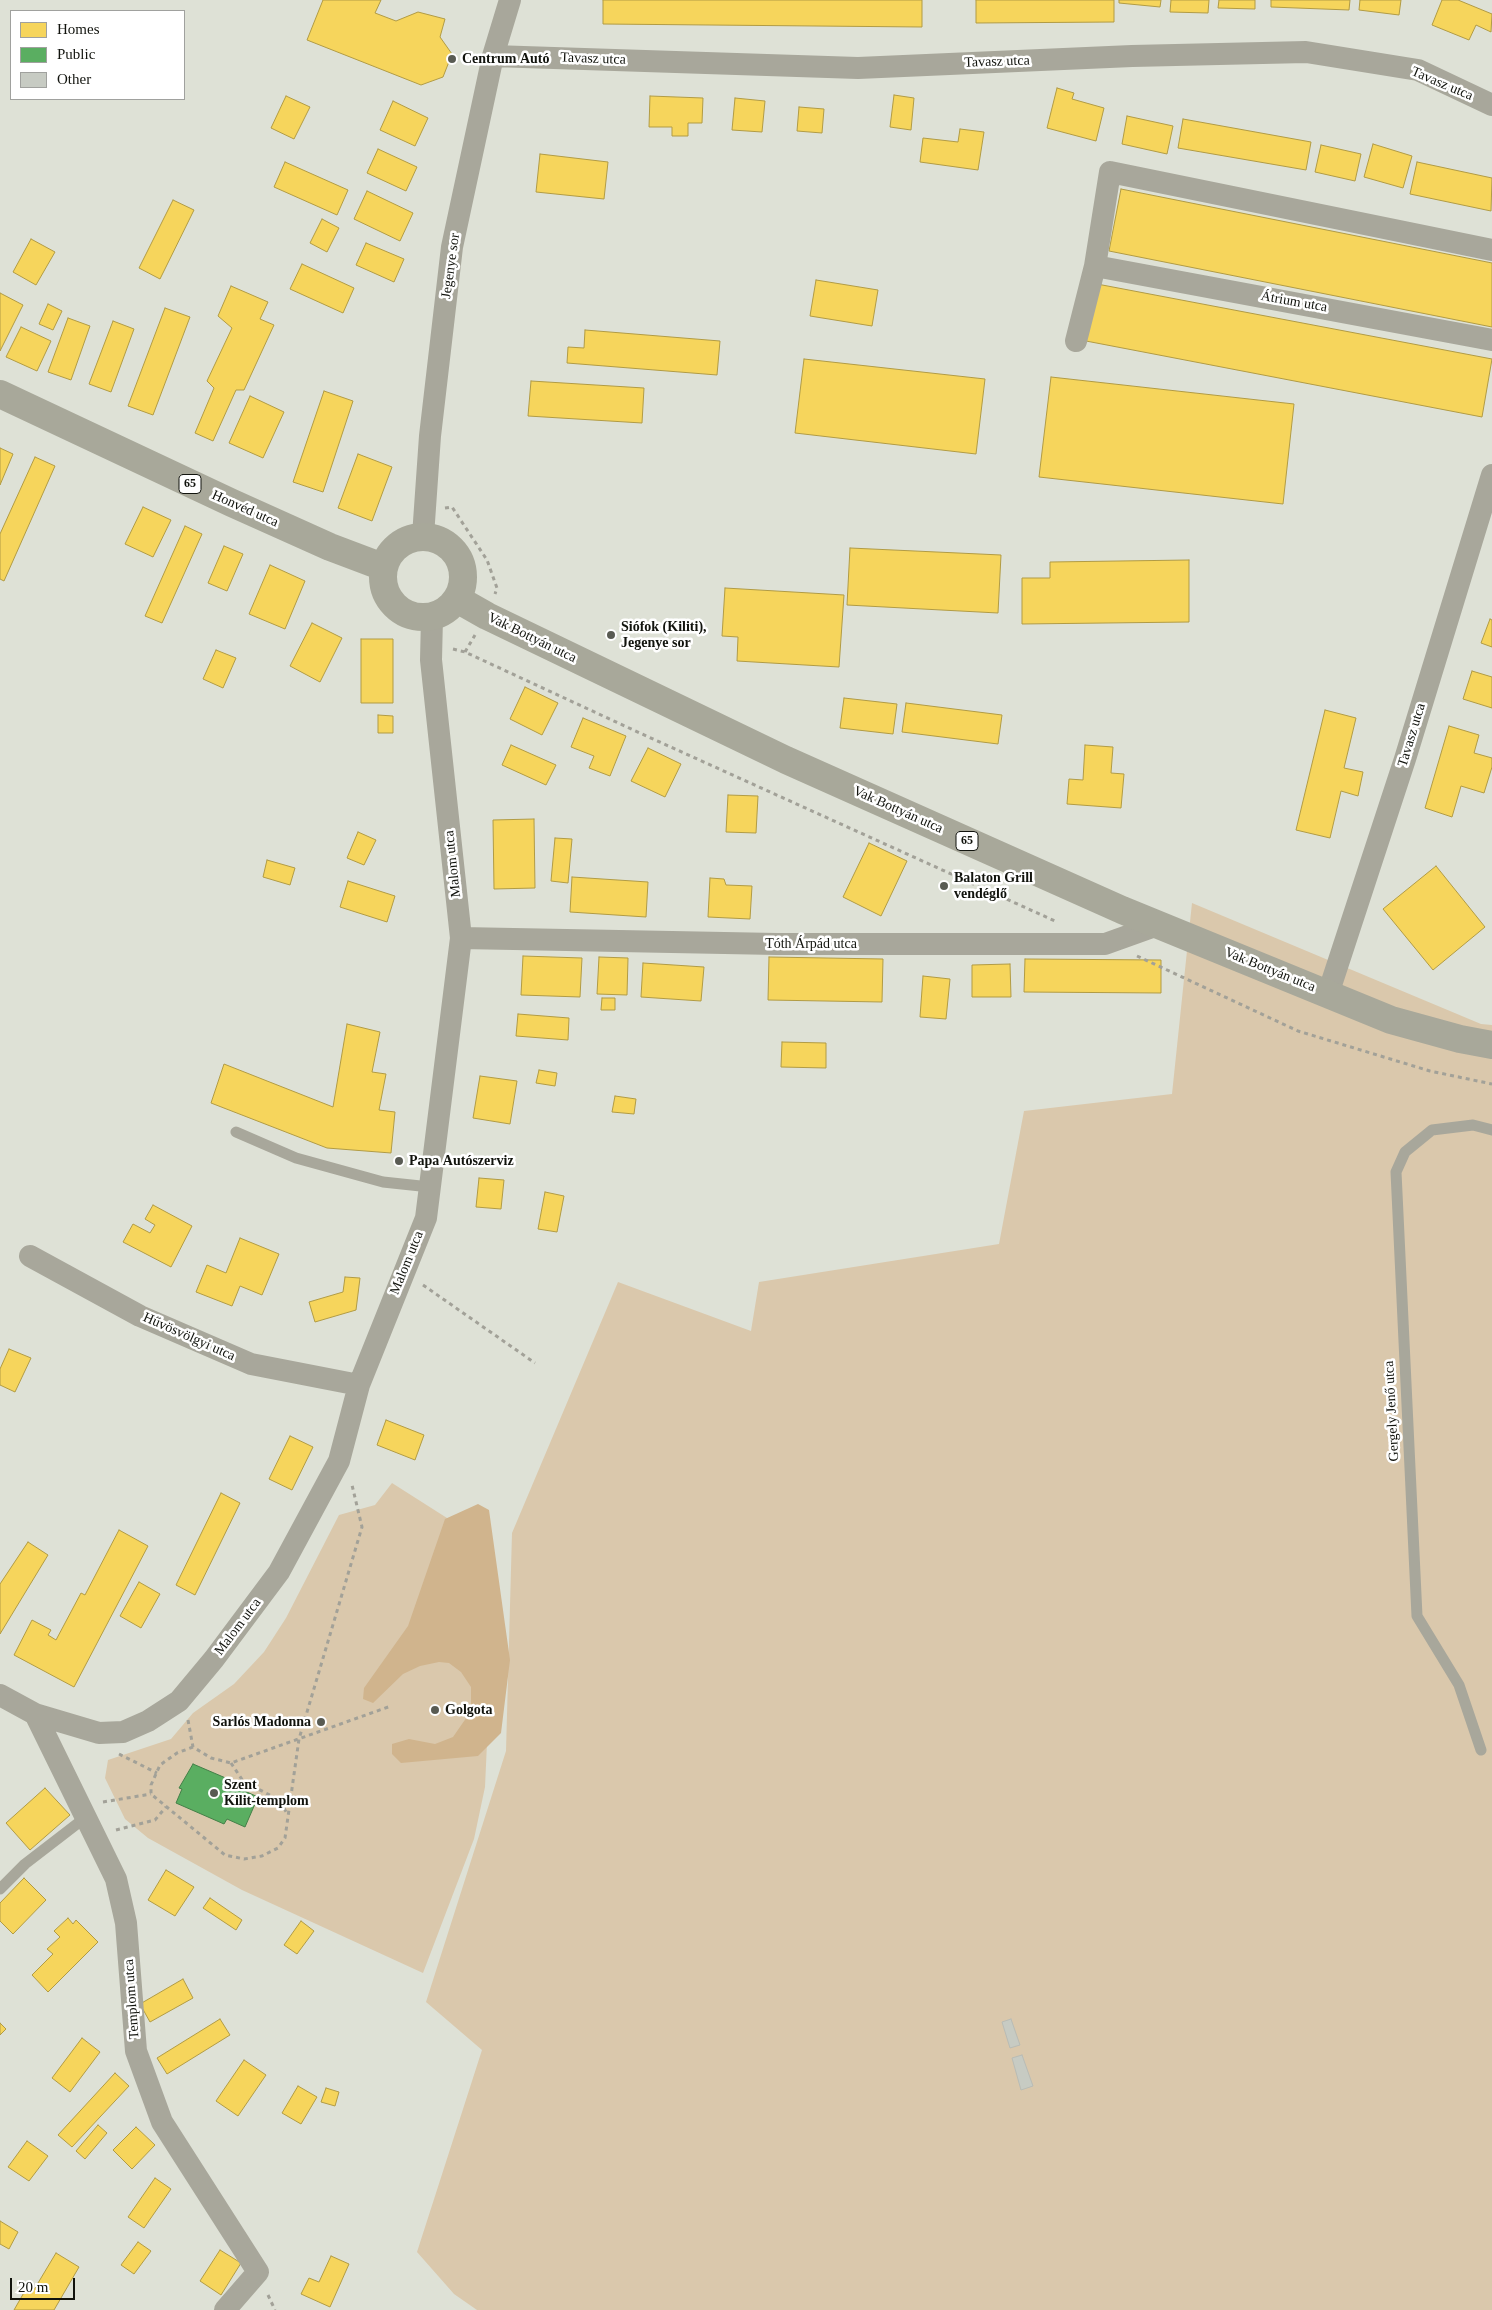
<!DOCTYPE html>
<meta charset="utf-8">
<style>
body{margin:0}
#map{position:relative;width:1492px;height:2310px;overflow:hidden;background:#dee1d6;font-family:Georgia,serif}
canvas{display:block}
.legend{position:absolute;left:10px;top:10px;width:175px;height:90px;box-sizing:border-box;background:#fff;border:1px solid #a0a19e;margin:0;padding:6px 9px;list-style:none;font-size:15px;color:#11130d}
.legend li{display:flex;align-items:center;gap:10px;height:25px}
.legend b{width:25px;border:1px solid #a0a19e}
.scale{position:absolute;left:10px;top:2278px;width:65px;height:22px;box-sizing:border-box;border:2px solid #11130d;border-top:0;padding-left:6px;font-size:15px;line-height:18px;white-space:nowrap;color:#11130d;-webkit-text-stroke:4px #fff;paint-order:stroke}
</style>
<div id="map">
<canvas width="1492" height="2310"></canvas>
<ul class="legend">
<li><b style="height:14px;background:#f6d55c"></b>Homes</li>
<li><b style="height:14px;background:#5aae61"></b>Public</li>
<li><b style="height:14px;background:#c7cbc3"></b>Other</li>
</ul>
<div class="scale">20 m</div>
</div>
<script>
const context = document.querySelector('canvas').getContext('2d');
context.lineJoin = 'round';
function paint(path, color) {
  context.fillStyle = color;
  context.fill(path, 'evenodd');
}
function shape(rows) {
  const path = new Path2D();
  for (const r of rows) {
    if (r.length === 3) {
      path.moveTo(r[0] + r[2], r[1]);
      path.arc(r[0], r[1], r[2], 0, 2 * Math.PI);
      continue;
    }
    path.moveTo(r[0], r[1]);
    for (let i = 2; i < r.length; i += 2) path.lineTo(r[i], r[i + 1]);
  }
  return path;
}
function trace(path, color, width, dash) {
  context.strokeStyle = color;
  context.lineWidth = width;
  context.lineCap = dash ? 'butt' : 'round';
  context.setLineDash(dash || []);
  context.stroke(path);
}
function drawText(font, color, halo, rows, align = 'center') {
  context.font = font + ' Georgia,serif';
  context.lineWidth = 5;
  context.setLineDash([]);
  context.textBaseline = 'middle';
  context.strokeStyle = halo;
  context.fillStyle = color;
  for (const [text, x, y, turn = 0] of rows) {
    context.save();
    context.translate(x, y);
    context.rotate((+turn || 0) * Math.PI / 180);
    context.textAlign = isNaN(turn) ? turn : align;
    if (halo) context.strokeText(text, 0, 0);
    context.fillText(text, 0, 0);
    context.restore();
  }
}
paint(shape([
 [1192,903,1481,1024,1492,1025,1492,2310,477,2310,454,2294,417,2252,482,2050,426,2002,506,1751,512,1533,618,1282,751,1331,759,1282,999,1244,1024,1111,1172,1094],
 [392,1483,469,1532,488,1721,485,1787,474,1839,423,1973,242,1890,148,1838,125,1819,105,1778,108,1760,171,1739,193,1713,234,1684,264,1652,286,1618,339,1515,375,1505]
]), '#dac8ac');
paint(shape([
 [478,1504,489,1510,510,1660,501,1733,478,1756,401,1763,392,1754,392,1744,409,1739,435,1744,453,1737,471,1711,471,1687,461,1672,449,1663,439,1662,420,1666,403,1674,373,1703,363,1699,364,1688,408,1626,445,1519]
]), '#d0b48d');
const homes = shape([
 [323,0,381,0,375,13,396,21,418,12,445,19,440,37,452,54,443,77,421,85,307,40,323,0],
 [603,0,922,0,922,27,603,24,603,0],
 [976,0,1114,0,1114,22,976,23,976,0],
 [1119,0,1161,0,1160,7,1119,3,1119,0],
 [1171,0,1209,0,1208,13,1170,12,1171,0],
 [1219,0,1255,0,1255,9,1218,8,1219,0],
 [1271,0,1350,0,1349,10,1271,7,1271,0],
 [1360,0,1401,0,1399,15,1359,10,1360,0],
 [1442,0,1458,0,1492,14,1491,32,1476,25,1469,40,1432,25,1442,0],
 [1057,88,1074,93,1072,99,1104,108,1096,141,1047,128,1057,88],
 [894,95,914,98,911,130,890,127,894,95],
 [286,96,310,107,294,139,271,128,286,96],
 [650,96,703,98,702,123,688,123,688,136,672,136,672,127,649,127,650,96],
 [735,98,765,101,762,132,732,130,735,98],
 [393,101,428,118,415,146,380,130,393,101],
 [799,107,824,109,822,133,797,131,799,107],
 [1127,116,1173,126,1167,154,1122,144,1127,116],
 [1183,119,1311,142,1306,170,1178,148,1183,119],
 [960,129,984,132,978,170,920,162,923,138,958,142,960,129],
 [1373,144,1412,156,1403,188,1364,177,1373,144],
 [1321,145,1361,154,1355,181,1315,172,1321,145],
 [378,149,417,167,406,191,367,173,378,149],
 [540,154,608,162,604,199,536,192,540,154],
 [285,162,348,190,337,215,274,187,285,162],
 [1417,162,1492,178,1491,211,1410,194,1417,162],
 [1121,189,1492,263,1492,327,1109,251,1121,189],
 [367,191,413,213,400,241,354,219,367,191],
 [173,200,194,210,160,279,139,268,173,200],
 [322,219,339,228,327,252,310,243,322,219],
 [31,239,55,252,36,285,13,272,31,239],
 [366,243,404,259,394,282,356,265,366,243],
 [302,264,354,288,343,313,290,289,302,264],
 [816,280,878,290,872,326,810,316,816,280],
 [1097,284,1492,359,1482,417,1086,341,1097,284],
 [231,286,268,302,260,319,274,325,244,390,236,390,213,441,195,433,214,388,207,381,232,328,218,316,231,286],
 [0,293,23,305,0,351,0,293],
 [48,304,62,311,53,330,39,324,48,304],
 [165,308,190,317,153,415,128,406,165,308],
 [68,318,90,326,71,380,48,372,68,318],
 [113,321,134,329,111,392,89,384,113,321],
 [21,327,51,341,37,371,6,357,21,327],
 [585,330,720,341,717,375,567,363,568,347,584,348,585,330],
 [804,359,985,379,976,454,795,433,804,359],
 [1051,377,1294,404,1283,504,1039,477,1051,377],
 [531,381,644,388,642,423,528,416,531,381],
 [324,391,353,401,323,492,293,482,324,391],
 [250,396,284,412,263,458,229,443,250,396],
 [0,448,13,454,0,485,0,448],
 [358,454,392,467,372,521,338,508,358,454],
 [35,457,55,466,4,581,0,579,0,534,35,457],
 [143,507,171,520,153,557,125,544,143,507],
 [185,526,202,534,162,623,145,616,185,526],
 [224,546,243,554,227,591,208,583,224,546],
 [850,548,1001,555,998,613,847,605,850,548],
 [1189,560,1189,622,1022,624,1022,578,1050,578,1050,562,1189,560],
 [270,565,305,581,285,629,249,614,270,565],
 [725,588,844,595,839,667,737,661,738,637,722,636,725,588],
 [1490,619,1492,620,1492,647,1481,643,1490,619],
 [312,623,342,638,320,682,290,666,312,623],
 [361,639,393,639,393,703,361,703,361,639],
 [216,650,236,658,223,688,203,679,216,650],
 [1472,671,1492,677,1492,708,1463,699,1472,671],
 [525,687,558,703,542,735,510,719,525,687],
 [844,698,897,704,893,734,840,728,844,698],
 [906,703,1002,715,998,744,902,732,906,703],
 [1325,710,1356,718,1344,768,1363,772,1358,796,1341,791,1330,838,1296,830,1325,710],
 [378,715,393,716,393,733,378,733,378,715],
 [583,718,626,736,610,776,589,768,594,756,571,747,583,718],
 [1449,726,1479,735,1474,753,1492,758,1492,767,1484,793,1461,786,1452,817,1425,808,1449,726],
 [511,745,556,765,546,785,502,765,511,745],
 [1085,745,1113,747,1111,773,1124,774,1121,808,1067,804,1069,779,1083,780,1085,745],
 [648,748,681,764,665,797,631,781,648,748],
 [728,795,758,796,756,833,726,832,728,795],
 [534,819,535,888,494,889,493,820,534,819],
 [358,832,376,840,364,865,347,858,358,832],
 [555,838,572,839,568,883,551,881,555,838],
 [869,843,907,861,881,916,843,897,869,843],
 [267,860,295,868,290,885,263,877,267,860],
 [1436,866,1485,927,1433,970,1383,909,1436,866],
 [572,877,648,882,646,917,570,912,572,877],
 [710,878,724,879,726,885,752,886,750,919,708,917,710,878],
 [348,881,395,896,387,922,340,907,348,881],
 [523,956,582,958,580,997,521,995,523,956],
 [599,957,628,958,627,995,597,994,599,957],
 [769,957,883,959,882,1002,768,1000,769,957],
 [1025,959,1161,960,1161,993,1024,992,1025,959],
 [643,963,704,967,701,1001,641,997,643,963],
 [1010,964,1011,997,972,997,972,965,1010,964],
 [923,976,950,979,946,1019,920,1017,923,976],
 [602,998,615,998,615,1010,601,1010,602,998],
 [518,1014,569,1018,568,1040,516,1036,518,1014],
 [347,1024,380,1032,372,1072,386,1074,379,1110,395,1112,391,1153,327,1148,211,1103,224,1064,333,1107,347,1024],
 [782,1042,826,1043,826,1068,781,1067,782,1042],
 [539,1070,557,1073,555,1086,536,1083,539,1070],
 [480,1076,517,1081,510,1124,473,1118,480,1076],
 [615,1096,636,1099,634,1114,612,1112,615,1096],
 [479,1178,504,1180,501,1209,476,1207,479,1178],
 [545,1192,564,1196,557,1232,538,1229,545,1192],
 [153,1205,192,1226,171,1267,123,1242,133,1224,150,1233,155,1225,145,1219,153,1205],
 [240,1238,279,1254,262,1295,240,1286,232,1306,196,1292,207,1265,226,1273,240,1238],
 [345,1277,360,1278,356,1310,315,1322,309,1302,343,1292,345,1277],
 [9,1349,31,1358,15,1392,0,1385,0,1369,9,1349],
 [386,1420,424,1435,415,1460,377,1445,386,1420],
 [290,1436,313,1447,292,1490,269,1479,290,1436],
 [221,1493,240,1503,195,1595,176,1585,221,1493],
 [119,1530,148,1546,74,1687,14,1655,32,1620,51,1630,48,1635,56,1640,81,1593,85,1595,119,1530],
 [28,1542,48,1555,0,1634,0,1584,28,1542],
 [139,1582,160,1594,141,1628,120,1616,139,1582],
 [45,1788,70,1815,30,1850,6,1823,45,1788],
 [166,1870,194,1887,175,1916,148,1900,166,1870],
 [24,1878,46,1900,13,1934,0,1921,0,1903,24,1878],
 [210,1898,242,1920,236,1930,203,1908,210,1898],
 [68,1918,73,1924,76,1920,98,1942,48,1992,32,1975,53,1954,47,1949,60,1937,54,1931,68,1918],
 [301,1921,314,1931,297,1954,284,1945,301,1921],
 [183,1979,193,1998,150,2022,140,2004,183,1979],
 [220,2019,230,2035,167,2074,157,2058,220,2019],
 [0,2023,6,2029,0,2035,0,2023],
 [82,2038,100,2052,70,2092,52,2078,82,2038],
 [244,2060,266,2075,238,2116,216,2101,244,2060],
 [115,2073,129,2086,72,2147,58,2135,115,2073],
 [298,2086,317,2097,301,2124,282,2113,298,2086],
 [326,2088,339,2092,335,2106,321,2102,326,2088],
 [98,2125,107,2133,85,2159,76,2151,98,2125],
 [136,2127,155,2145,132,2169,113,2150,136,2127],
 [27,2141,48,2156,29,2181,8,2167,27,2141],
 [155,2178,171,2189,144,2228,128,2217,155,2178],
 [0,2221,18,2232,9,2249,0,2244,0,2221],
 [138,2242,151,2251,134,2274,121,2265,138,2242],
 [220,2250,241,2263,221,2295,200,2281,220,2250],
 [56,2253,79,2267,54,2310,14,2310,26,2289,32,2293,56,2253],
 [331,2256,349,2264,330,2307,301,2294,309,2278,319,2282,331,2256]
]);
paint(homes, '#f6d55c');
trace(homes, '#b19b44', 1);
const public = shape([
 [193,1764,242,1785,240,1789,258,1797,245,1827,227,1819,224,1824,176,1803,182,1789,179,1788,193,1764]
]);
paint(public, '#5aae61');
trace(public, '#448048', 1);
const building = shape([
 [1011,2019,1020,2045,1010,2048,1002,2022,1011,2019],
 [1022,2055,1033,2086,1021,2090,1012,2058,1022,2055]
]);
paint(building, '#c7cbc3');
trace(building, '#b9bcb5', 1);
trace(shape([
 [445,508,452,507,487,560,497,588,495,594],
 [453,649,465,652,642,734,1055,921],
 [465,652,475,635],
 [1137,956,1298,1031,1430,1071,1492,1084],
 [423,1285,535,1363],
 [188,1720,193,1747,211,1758,231,1763,391,1706],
 [193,1747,177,1753,160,1765,151,1785,151,1794,225,1855,244,1859,262,1856,278,1848,285,1838,299,1739,362,1527,352,1485],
 [119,1754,157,1773],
 [231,1763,243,1781,279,1800,288,1815],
 [103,1802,151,1794],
 [116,1830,155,1820,166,1807],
 [268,2295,275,2310]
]), '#a2a198', 3, [4, 4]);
trace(shape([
 [236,1132,296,1158,383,1182,430,1187],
 [1481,1750,1459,1685,1417,1616,1396,1172,1405,1152,1432,1130,1473,1125,1492,1130],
 [0,1889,25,1864,86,1817]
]), '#a8a79b', 11);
trace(shape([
 [493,56,858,68,1132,56,1306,52,1418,70,1492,105],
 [1095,266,1492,340],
 [1076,341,1095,266,1110,172,1492,250],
 [423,536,430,436,452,247,493,56,510,0],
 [461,938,777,944,1105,944,1158,925],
 [1328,994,1405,759,1492,475],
 [30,1256,140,1316,251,1364,359,1385],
 [0,1695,35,1714,99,1733,123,1732,148,1721,179,1701,214,1659,279,1572,339,1461,359,1385,426,1218,461,938,431,660,432,617],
 [35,1714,116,1879,126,1923,136,2051,162,2122,258,2272,225,2310]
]), '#a8a79b', 22);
trace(shape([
 [0,394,232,503,330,547,383,567],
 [423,577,40],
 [457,599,487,616,786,760,1122,910,1391,1020,1460,1039,1492,1045]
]), '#a8a89a', 28);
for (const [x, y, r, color] of [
 [452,59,5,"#595b53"],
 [611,635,5,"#595b53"],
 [944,886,5,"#595b53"],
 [399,1161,5,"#595b53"],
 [435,1710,5,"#595b53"],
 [321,1722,5,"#595b53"],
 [214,1793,5,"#595b53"]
]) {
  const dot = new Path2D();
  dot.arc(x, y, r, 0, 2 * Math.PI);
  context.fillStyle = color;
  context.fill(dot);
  trace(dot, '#fff', 2);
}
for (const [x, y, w] of [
 [190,484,22],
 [967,841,22]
]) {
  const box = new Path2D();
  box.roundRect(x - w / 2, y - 9.5, w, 19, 4);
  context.fillStyle = '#fff';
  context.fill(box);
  trace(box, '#11130d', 1);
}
drawText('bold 12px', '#11130d', null, [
 ["65",190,484],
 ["65",967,841]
]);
drawText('bold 14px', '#11130d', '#fff', [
 ["Centrum Autó",462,59],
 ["Siófok (Kiliti),",621,627],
 ["Jegenye sor",621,643],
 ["Balaton Grill",954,878],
 ["vendéglő",954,894],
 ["Papa Autószerviz",409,1161],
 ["Golgota",445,1710],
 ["Sarlós Madonna",311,1722,"right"],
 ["Szent",224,1785],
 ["Kilit-templom",224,1801]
], 'left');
drawText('14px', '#11130d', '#fff', [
 ["Tavasz utca",593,59,2],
 ["Tavasz utca",997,62,-2],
 ["Tavasz utca",1442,84,23],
 ["Jegenye sor",451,266,-82],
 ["Átrium utca",1294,302,10],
 ["Honvéd utca",245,509,24],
 ["Vak Bottyán utca",532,638,26],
 ["Tavasz utca",1412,735,-73],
 ["Vak Bottyán utca",898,810,24],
 ["Malom utca",453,864,-96],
 ["Tóth Árpád utca",811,944],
 ["Vak Bottyán utca",1270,970,22],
 ["Malom utca",407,1263,-68],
 ["Hűvösvölgyi utca",189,1337,24],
 ["Gergely Jenő utca",1392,1411,-93],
 ["Malom utca",238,1627,-53],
 ["Templom utca",132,1999,-94]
]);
</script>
